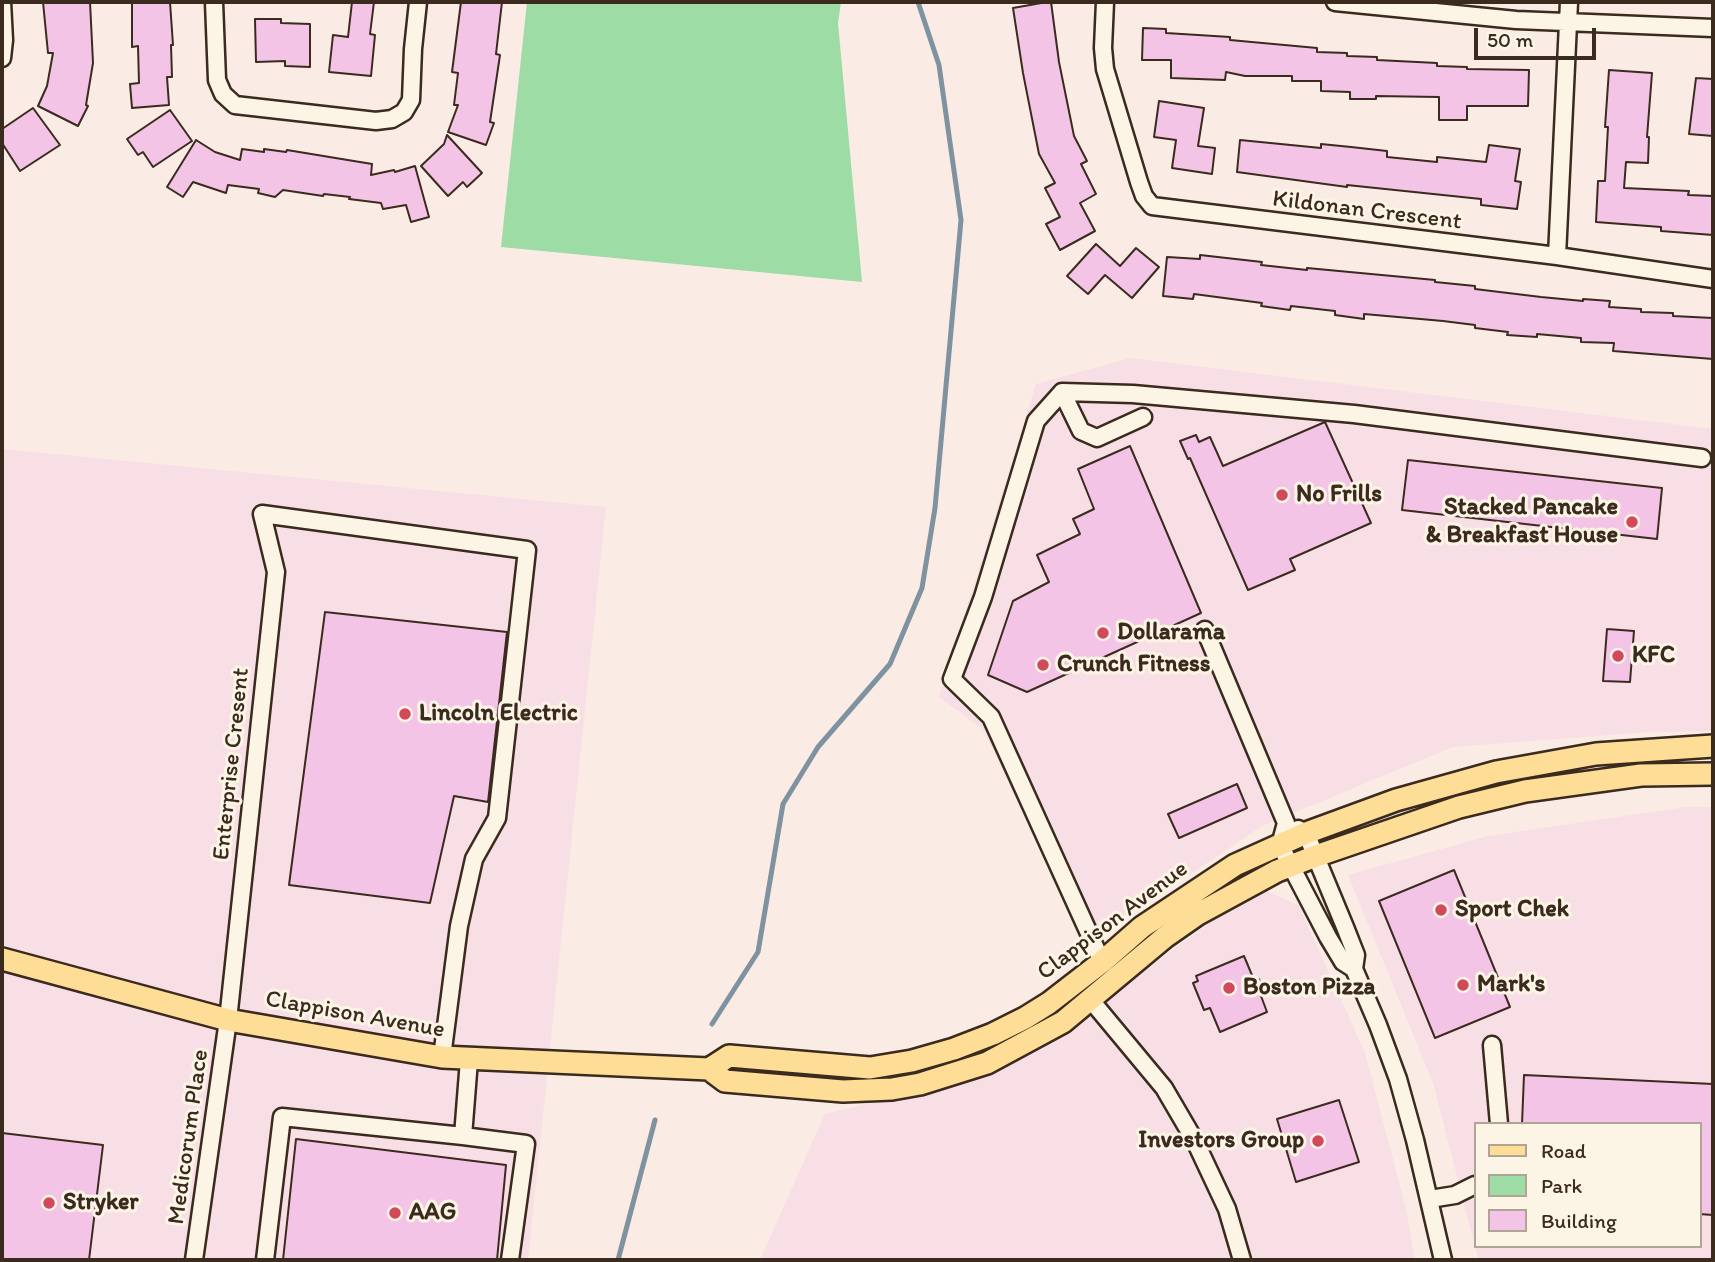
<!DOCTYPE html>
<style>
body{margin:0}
#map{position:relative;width:1715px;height:1262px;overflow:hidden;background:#faebe5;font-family:Itim,sans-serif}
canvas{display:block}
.frame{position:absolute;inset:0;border:4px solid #3b2a1e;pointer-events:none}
.legend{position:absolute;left:1474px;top:1122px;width:228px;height:126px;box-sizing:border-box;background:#fcf5e5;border:2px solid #afa495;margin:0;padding:9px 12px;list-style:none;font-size:21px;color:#3b2a1e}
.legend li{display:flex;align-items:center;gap:14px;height:35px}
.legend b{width:35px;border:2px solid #afa495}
.scale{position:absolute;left:1474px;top:28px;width:122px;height:32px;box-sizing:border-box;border:4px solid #3b2a1e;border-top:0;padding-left:9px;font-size:21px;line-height:24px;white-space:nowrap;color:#3b2a1e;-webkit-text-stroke:5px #fcf5e5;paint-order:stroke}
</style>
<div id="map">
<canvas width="1715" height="1262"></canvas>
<div class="frame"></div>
<ul class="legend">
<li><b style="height:9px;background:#fedd96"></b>Road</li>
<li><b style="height:19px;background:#9ddca5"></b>Park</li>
<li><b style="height:19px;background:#f4c4e7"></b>Building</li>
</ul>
<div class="scale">50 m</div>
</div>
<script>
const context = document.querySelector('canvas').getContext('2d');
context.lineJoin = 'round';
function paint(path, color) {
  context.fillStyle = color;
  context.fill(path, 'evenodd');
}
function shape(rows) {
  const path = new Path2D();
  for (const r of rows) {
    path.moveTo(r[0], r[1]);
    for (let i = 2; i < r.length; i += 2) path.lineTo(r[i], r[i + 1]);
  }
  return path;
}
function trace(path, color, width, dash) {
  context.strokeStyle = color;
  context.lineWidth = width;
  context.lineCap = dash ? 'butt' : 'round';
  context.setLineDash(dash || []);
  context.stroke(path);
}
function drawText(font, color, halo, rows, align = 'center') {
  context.font = font + ' Itim,sans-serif';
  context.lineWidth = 6;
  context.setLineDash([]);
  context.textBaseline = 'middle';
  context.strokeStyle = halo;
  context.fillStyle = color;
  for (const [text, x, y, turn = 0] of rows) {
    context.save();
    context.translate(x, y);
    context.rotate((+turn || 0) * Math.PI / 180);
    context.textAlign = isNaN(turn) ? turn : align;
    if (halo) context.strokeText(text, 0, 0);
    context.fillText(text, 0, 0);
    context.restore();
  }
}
paint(shape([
 [1130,358,1713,429,1713,731,1650,732,1453,747,1262,826,1085,945,983,729,939,697,1036,384],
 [2,449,606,507,528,1260,2,1260],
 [1686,807,1713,807,1713,1260,1478,1258,1433,1083,1348,875,1488,836],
 [1475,1124,1699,1124,1699,1246,1475,1246],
 [1267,891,1299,906,1365,1053,1406,1208,1415,1260,760,1260,825,1114,988,1074,1058,1034,1229,909]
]), '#f8dfe6');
paint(shape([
 [527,2,841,2,838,23,862,282,501,247]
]), '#9ddca5');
trace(shape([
 [712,1024,758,952,783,804,818,747,890,664,922,588,935,508,961,220,939,65,918,2],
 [618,1260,655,1120]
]), '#7f92a0', 5);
const building = shape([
 [43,2,90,2,93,63,86,105,88,106,78,126,38,106,47,86,53,53,48,53,43,2],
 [132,2,170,2,173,45,171,45,172,77,167,77,169,105,132,108,130,84,139,83,138,46,132,47,132,2],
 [352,2,374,2,370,34,375,35,371,76,329,72,333,35,348,37,352,2],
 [461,2,502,2,496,54,500,55,490,122,494,123,486,145,448,132,458,105,454,105,458,73,452,72,461,2],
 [1047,2,1051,2,1059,62,1074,136,1087,161,1081,164,1096,194,1080,203,1095,231,1060,250,1046,224,1060,217,1045,188,1055,183,1039,154,1023,73,1013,8,1047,2],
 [255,19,281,19,281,23,310,24,310,67,285,66,285,61,256,62,255,19],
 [1143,28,1166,29,1166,33,1230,37,1230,40,1317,48,1317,52,1347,53,1347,56,1377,57,1377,60,1437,63,1437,66,1467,67,1467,69,1529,70,1528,106,1467,106,1467,120,1439,120,1439,97,1376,96,1376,99,1350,99,1350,92,1321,91,1321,81,1292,81,1292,76,1245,76,1226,72,1225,80,1171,78,1171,60,1142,60,1143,28],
 [1609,70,1652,73,1647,137,1649,137,1648,163,1626,162,1624,188,1689,191,1688,195,1713,196,1713,235,1661,231,1661,227,1596,222,1598,181,1605,181,1608,127,1605,127,1609,70],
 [1696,78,1713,79,1713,136,1689,134,1696,78],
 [1159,101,1204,108,1198,146,1215,148,1212,174,1172,168,1176,140,1154,137,1159,101],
 [33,108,60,145,20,171,2,143,2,129,33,108],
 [170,110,192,141,153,167,143,152,138,155,127,139,170,110],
 [447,135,482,173,467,187,463,182,448,196,421,166,444,144,447,135],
 [196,140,215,152,240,160,242,149,264,152,264,149,286,152,287,150,372,164,371,175,394,170,395,172,415,166,429,217,411,222,406,205,383,209,381,203,349,199,350,197,324,194,323,196,283,190,275,197,258,193,259,189,228,185,226,193,193,182,183,197,167,187,196,140],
 [1240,140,1321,148,1321,144,1351,147,1387,151,1387,157,1437,162,1437,157,1486,162,1489,145,1520,149,1515,181,1521,182,1517,209,1481,205,1481,199,1347,185,1347,187,1237,172,1240,140],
 [1096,244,1120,266,1136,248,1159,267,1132,298,1105,275,1088,294,1067,276,1096,244],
 [1200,255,1262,262,1261,265,1307,270,1307,268,1435,280,1435,282,1475,286,1475,289,1541,297,1583,301,1583,299,1610,301,1609,307,1641,309,1641,312,1673,313,1673,316,1713,318,1713,359,1613,351,1614,343,1581,342,1581,338,1537,334,1537,337,1507,335,1508,332,1475,328,1475,325,1443,321,1364,314,1364,319,1335,315,1335,311,1291,306,1290,310,1261,306,1262,303,1194,294,1193,299,1163,296,1167,257,1200,259,1200,255],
 [1325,422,1371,523,1290,559,1295,570,1248,590,1190,458,1188,459,1180,441,1196,435,1199,442,1210,437,1223,466,1325,422],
 [1130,446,1201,613,1027,692,988,675,1013,601,1049,582,1037,555,1080,534,1073,519,1094,509,1078,469,1130,446],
 [1408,460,1662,488,1657,539,1402,510,1408,460],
 [325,612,507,632,488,802,454,796,430,903,289,885,325,612],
 [1607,629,1634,631,1630,682,1603,681,1607,629],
 [1237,784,1247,808,1179,838,1168,814,1237,784],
 [1454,870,1510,1007,1435,1038,1379,901,1454,870],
 [1244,956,1254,980,1259,979,1265,994,1261,996,1267,1012,1220,1032,1210,1008,1204,1010,1193,983,1198,981,1196,976,1244,956],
 [1524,1075,1713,1084,1713,1215,1699,1214,1699,1124,1522,1124,1524,1075],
 [1339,1100,1359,1162,1296,1182,1277,1119,1339,1100],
 [2,1133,103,1145,89,1260,2,1260,2,1133],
 [296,1139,506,1165,497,1260,283,1260,296,1139]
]);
paint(building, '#f4c4e7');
trace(building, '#3b2a1e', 2);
const minor = shape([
 [214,2,217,80,223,94,235,105,376,121,392,119,404,112,411,100,413,49,418,2],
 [1105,2,1103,48,1105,69,1139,182,1144,196,1152,206,1557,256,1713,279],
 [1335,2,1516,20,1713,28],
 [2,58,4,40,2,2],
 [1557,256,1569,2],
 [1062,392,1081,431,1097,438,1143,417],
 [1205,630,1286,823,1280,845,1328,937,1343,962,1354,969,1378,1025,1398,1079,1415,1140,1443,1260],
 [1298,829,1306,833,1345,927,1356,955,1354,969],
 [1102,962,991,717,952,679,983,597,1036,421,1062,392,1133,394,1354,414,1702,458],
 [1090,999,1164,1088,1195,1141,1227,1209,1242,1260],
 [1492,1045,1499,1124],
 [463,1136,526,1144,510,1260],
 [1430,1199,1455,1195,1475,1185],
 [194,1260,228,1020,276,572,262,514,527,550,497,818,474,859,459,926,442,1057],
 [265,1260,282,1117,463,1136,469,1060]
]);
const major = shape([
 [2,959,228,1020,442,1057,709,1069,725,1081,843,1091,892,1089,920,1084,987,1063,1063,1022,1165,937,1198,914,1277,871,1316,856,1459,807,1525,791,1641,775,1713,774],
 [709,1069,729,1056,870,1068,912,1061,954,1049,993,1034,1025,1018,1049,1003,1102,962,1142,927,1235,865,1306,833,1396,800,1496,772,1596,754,1713,746]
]);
trace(minor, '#3b2a1e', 21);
trace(major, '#3b2a1e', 26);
trace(minor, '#fcf5e5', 16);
trace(major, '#fedd96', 21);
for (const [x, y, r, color] of [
 [1282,495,7,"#d1495b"],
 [1632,522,7,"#d1495b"],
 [1103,633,7,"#d1495b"],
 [1618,656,7,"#d1495b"],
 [1043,665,7,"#d1495b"],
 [405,714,7,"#d1495b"],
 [1441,910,7,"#d1495b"],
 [1463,985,7,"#d1495b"],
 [1229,988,7,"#d1495b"],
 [1318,1141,7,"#d1495b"],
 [49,1203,7,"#d1495b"],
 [395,1213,7,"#d1495b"]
]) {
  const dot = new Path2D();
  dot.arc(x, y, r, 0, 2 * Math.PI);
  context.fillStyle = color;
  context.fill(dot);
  trace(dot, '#fcf5e5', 2.5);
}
drawText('24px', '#3b2a1e', '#fcf5e5', [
 ["Kildonan Crescent",1367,211,7],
 ["Enterprise Cresent",232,764,-84],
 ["Clappison Avenue",1113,921,-37],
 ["Clappison Avenue",355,1015,10],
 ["Medicorum Place",189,1137,-82]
]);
drawText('bold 24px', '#3b2a1e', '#fcf5e5', [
 ["No Frills",1296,495],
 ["Stacked Pancake",1618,508,"right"],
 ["& Breakfast House",1618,536,"right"],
 ["Dollarama",1117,633],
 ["KFC",1632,656],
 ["Crunch Fitness",1057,665],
 ["Lincoln Electric",419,714],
 ["Sport Chek",1455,910],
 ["Mark's",1477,985],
 ["Boston Pizza",1243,988],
 ["Investors Group",1304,1141,"right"],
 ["Stryker",63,1203],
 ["AAG",409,1213]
], 'left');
</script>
